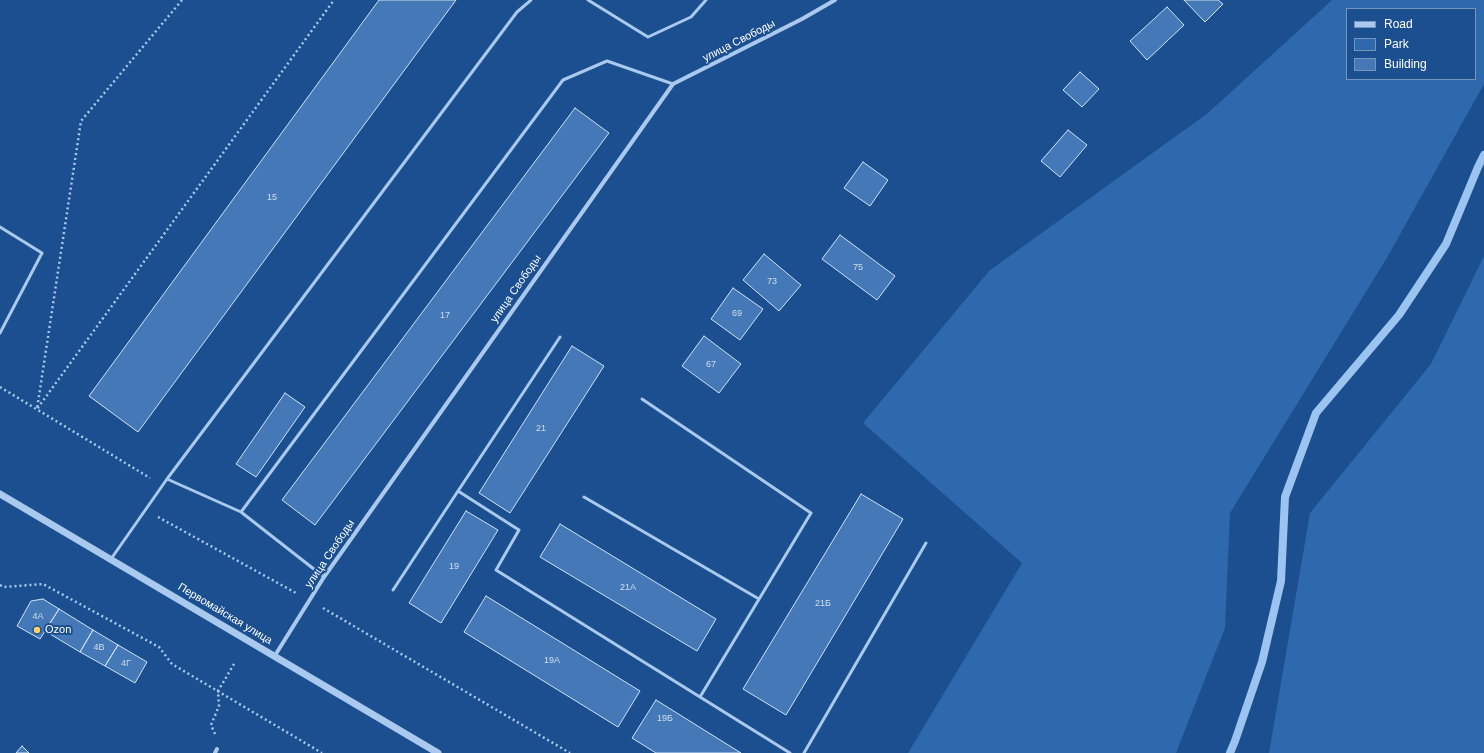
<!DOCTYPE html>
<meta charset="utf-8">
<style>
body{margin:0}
#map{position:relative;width:1484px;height:753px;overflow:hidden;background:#1b4f8f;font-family:Helvetica,sans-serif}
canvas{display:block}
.legend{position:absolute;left:1346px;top:8px;width:130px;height:72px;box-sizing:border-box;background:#1b4f8f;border:1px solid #7695bc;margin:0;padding:5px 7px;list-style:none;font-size:12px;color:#fff}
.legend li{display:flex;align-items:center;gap:8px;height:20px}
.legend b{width:20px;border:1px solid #7695bc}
</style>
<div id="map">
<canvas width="1484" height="753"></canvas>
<ul class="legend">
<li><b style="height:5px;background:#a9c9ee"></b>Road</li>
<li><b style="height:11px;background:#2e69ad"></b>Park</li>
<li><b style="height:11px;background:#4478b7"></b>Building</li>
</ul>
</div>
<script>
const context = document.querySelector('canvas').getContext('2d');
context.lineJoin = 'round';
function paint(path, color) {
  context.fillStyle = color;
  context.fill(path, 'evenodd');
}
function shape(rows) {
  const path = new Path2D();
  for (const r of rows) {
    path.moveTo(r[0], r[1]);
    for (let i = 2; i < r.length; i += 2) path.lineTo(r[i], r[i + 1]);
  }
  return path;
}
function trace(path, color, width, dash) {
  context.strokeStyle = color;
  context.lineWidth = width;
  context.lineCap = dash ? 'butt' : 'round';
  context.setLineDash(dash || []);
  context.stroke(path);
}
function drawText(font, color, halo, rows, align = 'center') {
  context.font = font + ' Helvetica,sans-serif';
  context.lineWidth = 4;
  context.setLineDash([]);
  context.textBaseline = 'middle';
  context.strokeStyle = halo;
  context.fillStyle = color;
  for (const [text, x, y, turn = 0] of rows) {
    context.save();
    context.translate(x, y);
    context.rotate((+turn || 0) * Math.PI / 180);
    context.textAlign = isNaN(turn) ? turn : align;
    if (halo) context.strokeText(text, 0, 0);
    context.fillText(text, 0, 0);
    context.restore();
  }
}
paint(shape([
 [1332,0,1484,0,1484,84,1388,256,1230,513,1225,628,1176,753,908,753,1022,563,863,423,989,271,1208,113],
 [1347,9,1475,9,1475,79,1347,79],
 [1484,256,1484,753,1269,753,1310,513,1431,364]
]), '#2e69ad');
trace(shape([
 [1230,753,1235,741,1262,662,1281,581,1285,497,1316,413,1399,315,1446,244,1478,167,1484,155]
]), '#9cc4f0', 8);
const building = shape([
 [379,0,456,0,138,432,89,396,379,0],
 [1184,0,1218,0,1223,4,1205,22,1184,0],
 [1167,7,1184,25,1147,60,1130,41,1167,7],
 [1080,72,1099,89,1082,107,1063,90,1080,72],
 [575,108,609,133,315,525,282,500,575,108],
 [1068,130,1087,145,1060,177,1041,161,1068,130],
 [863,162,888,180,870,206,844,188,863,162],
 [840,235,895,276,877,300,822,259,840,235],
 [764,254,801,285,779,311,743,280,764,254],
 [733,288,763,309,740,340,711,319,733,288],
 [704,336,741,364,719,393,682,366,704,336],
 [572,346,604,366,510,513,479,493,572,346],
 [285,393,305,407,256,477,236,464,285,393],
 [861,494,903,519,786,715,743,689,861,494],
 [466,511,498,530,441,623,409,603,466,511],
 [560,524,716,619,697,651,540,557,560,524],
 [486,596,640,691,618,727,464,632,486,596],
 [43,599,59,609,40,639,17,626,31,601,43,599],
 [59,609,93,630,80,652,45,631,59,609],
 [93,630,118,645,105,666,80,652,93,630],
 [118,645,147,662,135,683,105,666,118,645],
 [656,700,741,753,656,753,632,738,656,700],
 [22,746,29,753,16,753,22,746]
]);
paint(building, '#4478b7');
trace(building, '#cfe3fa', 1);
trace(shape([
 [182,0,81,121,37,409,334,0],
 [0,387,150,478],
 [158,517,296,593],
 [0,585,4,587,43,584,159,647,172,664,322,753],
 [323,608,570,753],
 [215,734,211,725,219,706,218,691,234,664]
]), '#a9c9ee', 2.5, [2, 3]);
trace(shape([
 [588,0,648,37,691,17,706,0],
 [0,227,42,253,0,333],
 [560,337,458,491,519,530,496,570,790,753],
 [642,399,811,513,700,697],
 [167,479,517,12,531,0],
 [584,497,759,599],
 [241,512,324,577],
 [111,559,167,479,241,512,563,80,607,61,673,84],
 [393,590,458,491],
 [804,753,926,543]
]), '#a9c9ee', 3);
trace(shape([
 [274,657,324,577,673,84,802,19,835,0],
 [215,753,217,749]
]), '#a9c9ee', 4);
trace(shape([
 [0,494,438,753]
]), '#a9c9ee', 7);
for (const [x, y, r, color] of [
 [37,630,4,"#ffd166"]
]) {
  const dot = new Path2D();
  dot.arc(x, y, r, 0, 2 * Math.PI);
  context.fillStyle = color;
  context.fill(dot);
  trace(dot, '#1b4f8f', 1.5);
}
drawText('9px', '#d0dded', null, [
 ["15",272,198],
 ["75",858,268],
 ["73",772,282],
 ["69",737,314],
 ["17",445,316],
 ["67",711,365],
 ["21",541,429],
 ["19",454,567],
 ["21А",628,588],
 ["21Б",823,604],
 ["4А",38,617],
 ["4В",99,648],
 ["19А",552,661],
 ["4Г",126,664],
 ["19Б",665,719]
]);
drawText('11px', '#fff', '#1b4f8f', [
 ["улица Свободы",739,41,-27],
 ["улица Свободы",516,289,-55],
 ["улица Свободы",330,554,-56],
 ["Первомайская улица",225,614,31]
]);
drawText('11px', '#fff', '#1b4f8f', [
 ["Ozon",45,630]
], 'left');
</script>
